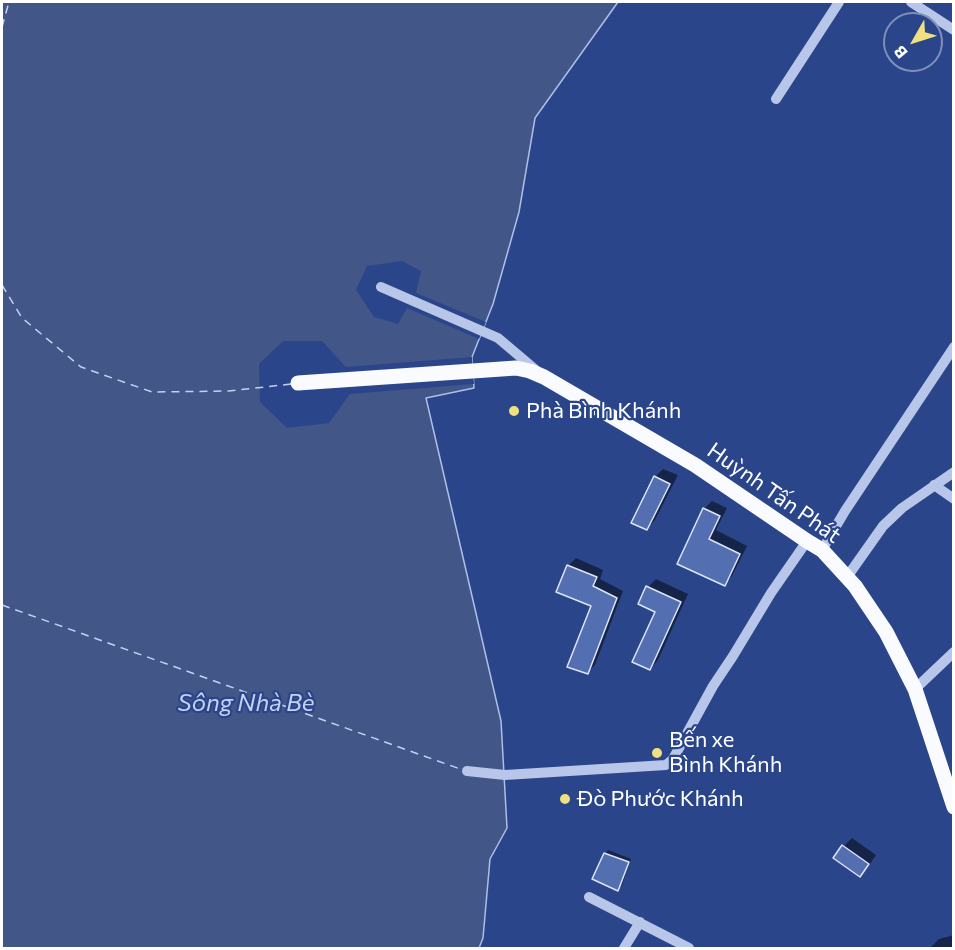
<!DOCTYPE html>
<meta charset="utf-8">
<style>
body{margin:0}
#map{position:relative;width:955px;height:950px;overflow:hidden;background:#2a458a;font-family:Commissioner,sans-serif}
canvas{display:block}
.frame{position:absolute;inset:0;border:3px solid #fff;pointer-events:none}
.north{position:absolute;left:883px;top:12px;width:60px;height:60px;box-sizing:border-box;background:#2a458a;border:2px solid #7f8fb9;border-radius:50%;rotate:231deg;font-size:16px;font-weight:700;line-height:24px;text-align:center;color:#fff}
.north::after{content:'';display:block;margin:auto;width:21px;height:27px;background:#efe180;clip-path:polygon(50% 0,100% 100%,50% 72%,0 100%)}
</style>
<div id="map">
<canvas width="955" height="950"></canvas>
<div class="frame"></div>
<div class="north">B</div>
</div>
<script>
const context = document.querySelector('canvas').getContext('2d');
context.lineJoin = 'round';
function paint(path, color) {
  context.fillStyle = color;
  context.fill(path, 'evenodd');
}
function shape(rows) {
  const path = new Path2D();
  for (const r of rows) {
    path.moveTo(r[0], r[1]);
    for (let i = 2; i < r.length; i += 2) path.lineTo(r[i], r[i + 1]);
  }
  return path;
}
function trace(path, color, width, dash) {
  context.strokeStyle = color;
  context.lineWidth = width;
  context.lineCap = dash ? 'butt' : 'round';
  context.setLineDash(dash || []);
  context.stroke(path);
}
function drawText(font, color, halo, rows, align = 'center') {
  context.font = font + ' Commissioner,sans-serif';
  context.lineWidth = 4.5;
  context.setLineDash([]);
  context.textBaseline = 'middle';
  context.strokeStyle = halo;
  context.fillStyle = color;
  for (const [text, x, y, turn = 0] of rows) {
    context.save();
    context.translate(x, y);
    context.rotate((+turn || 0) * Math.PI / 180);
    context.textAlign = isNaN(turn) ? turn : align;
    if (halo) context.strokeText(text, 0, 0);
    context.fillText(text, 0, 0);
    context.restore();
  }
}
const water = shape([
 [2,2,618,2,535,118,519,212,493,304,472,357,474,388,426,398,501,721,507,828,490,859,483,938,479,948,2,948,2,2]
]);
paint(water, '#435688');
trace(water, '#adbfe9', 1.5);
paint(shape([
 [402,261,421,271,416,293,486,322,479,339,407,308,398,324,374,317,356,290,367,266],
 [283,341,322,341,346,367,472,357,474,384,350,394,329,423,287,428,260,402,259,364]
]), '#2a458a');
paint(shape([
 [663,469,678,475,655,520,647,529,633,522,655,477],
 [712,501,727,508,716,530,747,546,732,576,724,585,679,563,704,509],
 [576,558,603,570,600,579,623,591,595,665,587,673,592,605,558,591,569,565],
 [656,579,688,594,658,660,650,669,657,611,640,603,648,587],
 [852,838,876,855,868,867,860,875,835,858,844,846],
 [608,850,631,859,622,885,618,889,605,854],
 [954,935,954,948,932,948,931,947,939,939]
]), '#0007');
trace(shape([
 [2,27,9,2],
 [2,285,22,318,81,367,152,392,229,391,291,384],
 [2,605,463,770]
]), '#c4d1f0', 1.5, [8, 6]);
const building = shape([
 [654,476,670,484,647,530,631,523,654,476],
 [703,508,720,516,709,539,740,554,725,586,677,564,703,508],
 [567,565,597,577,593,586,617,598,588,674,567,667,591,606,556,592,567,565],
 [646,586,681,602,650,670,632,662,655,612,638,604,646,586],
 [842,845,869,864,860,877,833,858,842,845],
 [604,853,629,862,618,891,592,879,604,853]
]);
paint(building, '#536eb1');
trace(building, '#dce4f7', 1.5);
trace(shape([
 [911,2,954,30],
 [776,99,839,2],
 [381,287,498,338,537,371],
 [934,485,954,499],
 [822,550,845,511,954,347],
 [847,577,883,526,902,508,954,472],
 [915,689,954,652],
 [467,771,505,775,666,765,673,759,713,686,733,656,771,593,807,541],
 [589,897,689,948],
 [624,948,640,922]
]), '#b8c6e9', 10);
trace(shape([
 [298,383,516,368,530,371,544,377,695,465,807,541,822,550,855,586,886,632,915,689,954,807]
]), '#fafbfe', 15);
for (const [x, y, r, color] of [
 [514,411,6,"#efe180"],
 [657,753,6,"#efe180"],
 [565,799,6,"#efe180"]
]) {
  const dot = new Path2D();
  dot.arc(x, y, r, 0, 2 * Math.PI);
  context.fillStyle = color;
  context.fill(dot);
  trace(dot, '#2a458a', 2);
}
drawText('22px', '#fff', '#2a458a', [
 ["Phà Bình Khánh",526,411],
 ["Bến xe",669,740],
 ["Bình Khánh",669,765],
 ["Đò Phước Khánh",577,799]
], 'left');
drawText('22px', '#fff', '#2a458a', [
 ["Huỳnh Tấn Phát",774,493,35]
]);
drawText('italic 24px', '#c4d1f0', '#2a458a', [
 ["Sông Nhà Bè",246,703]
]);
</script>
